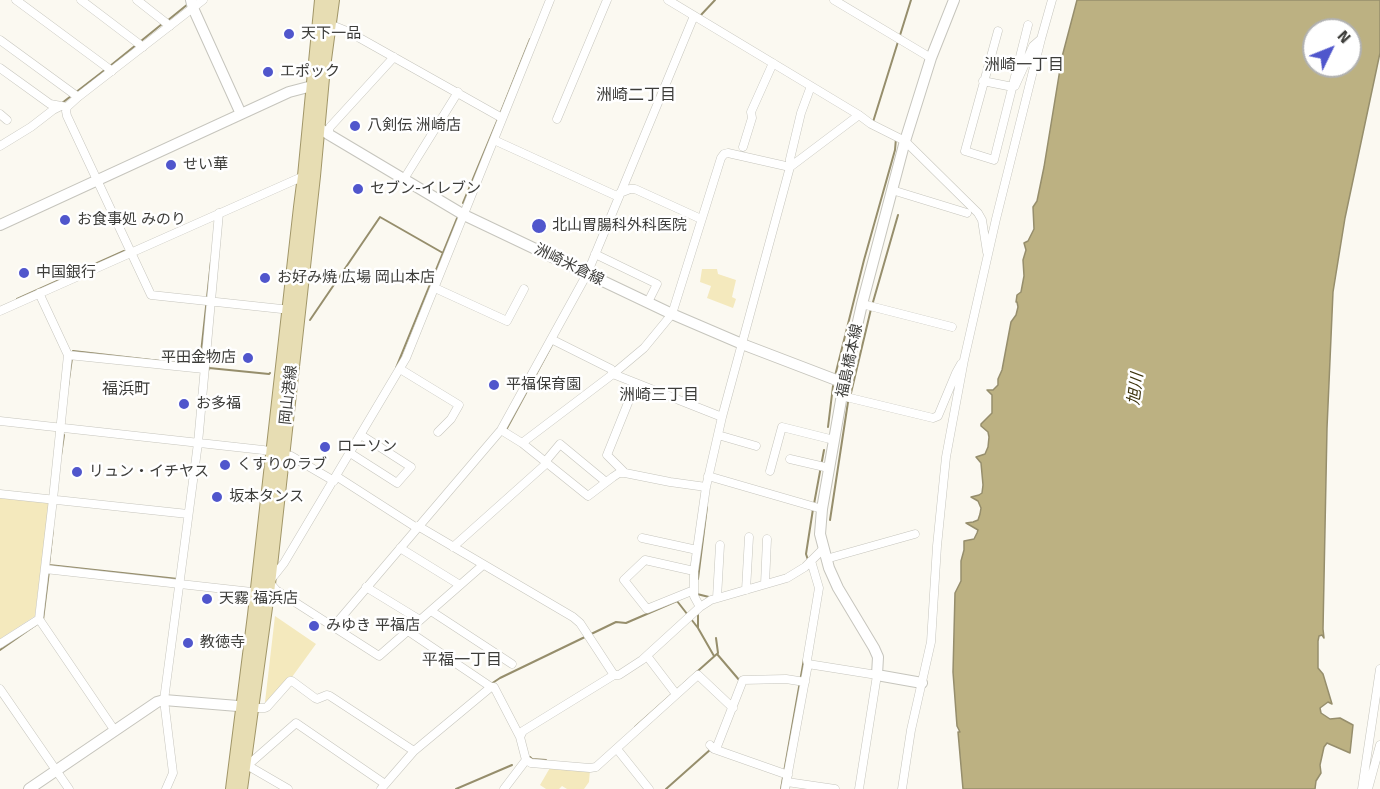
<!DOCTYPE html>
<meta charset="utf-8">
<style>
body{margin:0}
#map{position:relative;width:1380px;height:789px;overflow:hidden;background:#fbf9f1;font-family:"Fira Sans",sans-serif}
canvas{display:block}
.north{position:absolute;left:1302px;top:18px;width:60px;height:60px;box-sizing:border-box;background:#fff;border:2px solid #b1b1b0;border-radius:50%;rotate:47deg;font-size:16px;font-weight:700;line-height:24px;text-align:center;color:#3d3d3a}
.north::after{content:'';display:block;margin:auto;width:21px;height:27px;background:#5056cc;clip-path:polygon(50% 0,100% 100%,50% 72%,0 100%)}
</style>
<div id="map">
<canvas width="1380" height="789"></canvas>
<div class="north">N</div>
</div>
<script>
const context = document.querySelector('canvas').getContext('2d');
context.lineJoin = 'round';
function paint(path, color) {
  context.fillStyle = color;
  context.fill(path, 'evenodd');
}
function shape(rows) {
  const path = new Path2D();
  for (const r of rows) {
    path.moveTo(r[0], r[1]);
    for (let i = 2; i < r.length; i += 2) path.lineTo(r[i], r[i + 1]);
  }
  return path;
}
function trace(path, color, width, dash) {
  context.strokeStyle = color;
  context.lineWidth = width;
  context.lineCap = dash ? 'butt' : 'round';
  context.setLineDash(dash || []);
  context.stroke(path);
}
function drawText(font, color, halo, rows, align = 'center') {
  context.font = font + ' "Fira Sans","Noto Sans JP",sans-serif';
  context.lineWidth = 5;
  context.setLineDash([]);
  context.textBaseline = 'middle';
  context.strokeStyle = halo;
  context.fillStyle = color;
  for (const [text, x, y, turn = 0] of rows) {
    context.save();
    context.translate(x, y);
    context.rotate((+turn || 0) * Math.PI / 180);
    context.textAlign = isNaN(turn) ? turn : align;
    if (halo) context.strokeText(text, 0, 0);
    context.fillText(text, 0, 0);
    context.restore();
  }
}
paint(shape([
 [702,269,717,269,718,274,736,280,732,297,736,299,733,308,707,298,711,286,700,282],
 [0,498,49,503,35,616,0,639],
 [275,616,316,644,292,677,290,676,268,702,265,702],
 [551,766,590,770,589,782,584,789,567,789,562,786,559,789,546,789,540,785]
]), '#f4e9bd');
const water = shape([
 [1077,0,1380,0,1380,53,1345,218,1333,292,1327,428,1323,629,1324,638,1322,635,1319,636,1318,641,1318,668,1323,674,1332,704,1328,702,1320,708,1321,713,1330,719,1340,718,1353,725,1350,753,1327,743,1324,747,1320,765,1321,773,1316,781,1315,789,963,789,958,732,960,732,957,726,953,672,955,593,961,581,961,561,964,550,964,541,974,539,977,533,978,530,966,523,973,522,978,520,980,514,981,508,978,501,971,497,979,495,982,493,983,485,981,463,976,457,985,454,988,447,989,437,988,432,981,426,981,424,992,413,992,395,987,390,993,390,998,385,998,379,1002,370,1011,322,1016,315,1018,307,1017,302,1016,302,1017,295,1021,292,1024,276,1023,260,1026,250,1024,243,1028,241,1034,229,1033,207,1037,201,1044,167,1062,57,1077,0],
 [1314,30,1350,30,1350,66,1314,66,1314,30]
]);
paint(water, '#bcb182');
trace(water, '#968e6c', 1.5);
trace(shape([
 [700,16,715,0],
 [167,21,188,4],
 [141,41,162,24],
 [110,66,136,45],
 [62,103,106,69],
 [500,114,530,39],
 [874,123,873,122,911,0],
 [463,203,498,119],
 [17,299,124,251],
 [310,320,380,217,443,253],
 [199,365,200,362,211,261],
 [396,368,458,216],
 [208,371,209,368,269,374,270,373],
 [835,376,864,260,895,150,896,138],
 [68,386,73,351,178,363],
 [851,393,871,309,898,215],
 [828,427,833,386],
 [506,430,553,343],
 [61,455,64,435],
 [814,504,824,450],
 [830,520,848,402],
 [808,560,806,554,813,509],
 [49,565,178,579],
 [49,565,53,529],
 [698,579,707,507],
 [697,594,709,597],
 [698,615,698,628,714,656],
 [0,650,43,620,49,571],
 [717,654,740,681],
 [491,684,500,678,616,622,626,623,677,601,698,628],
 [635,727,718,653,716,638],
 [530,757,532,759,546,760],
 [456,789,512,765],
 [666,789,711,749],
 [781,789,804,659]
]), '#968e6c', 2);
const street = shape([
 [16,0,112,71],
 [81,0,143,47],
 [137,0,170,26],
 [203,0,78,97,67,107,66,111,67,116,151,295,291,310],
 [668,0,859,115,871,124,905,141,978,213,982,220,987,252],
 [834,0,931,58],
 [329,24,349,32,502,118],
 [998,31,965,151,994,160,1028,25],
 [0,40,78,97],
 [0,68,50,104,67,107],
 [983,81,1013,87,1015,86,1033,46,1041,39],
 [0,114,7,120],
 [557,119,607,0],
 [328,134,330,127,394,57],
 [494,140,619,197],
 [0,146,31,127,53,110,61,106],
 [743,147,752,118,751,112,773,63],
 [404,179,458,92],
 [892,190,967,213],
 [620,193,630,189,635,189,701,219],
 [595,254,657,284,648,302],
 [435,288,507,321,524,289],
 [39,293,68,355,53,499,39,619,115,731],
 [862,304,952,327],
 [0,311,304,176],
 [551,339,611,369,613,374,644,348,672,314,721,158,724,154,728,153,790,167,859,115],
 [68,355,204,369],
 [400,369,459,405,451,419,438,432],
 [842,396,933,418,938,416,956,373,961,364],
 [0,421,263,450,291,456,334,481],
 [501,430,522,443,613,374,722,417],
 [718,435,756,446],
 [522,443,588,496,613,477,619,473,625,473,670,482,706,487],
 [350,453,397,483,411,467,361,435],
 [790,459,829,468],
 [545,462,560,444,606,482],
 [770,471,782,427,834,440],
 [625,473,607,455,636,383],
 [336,476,417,528],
 [708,476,822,509],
 [0,494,188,514],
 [418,526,573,617,580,623,614,675],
 [642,538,697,550],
 [453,547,547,463],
 [400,548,460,585],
 [826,559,915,534],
 [483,565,379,656,276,590,269,582,284,563,406,358,550,0],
 [45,569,261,593],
 [765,584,767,539],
 [366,587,420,620],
 [694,590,647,609,624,580,645,560,694,571],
 [746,590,749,537],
 [717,598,720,545],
 [700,607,694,596,694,571,706,487,722,417,790,167,790,159,801,113,811,86],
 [431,611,512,664],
 [334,626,501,430,587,274,694,16],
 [408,631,491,687,494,687,520,737],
 [0,644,39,619],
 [647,656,676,694],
 [808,664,807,660,819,588,811,561],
 [0,689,69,789],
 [252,708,265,708,267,707,290,681,292,681,315,698,317,699,327,695,330,696,414,751],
 [710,745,714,749,788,775],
 [617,749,649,789],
 [716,749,743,680,786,679,805,682],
 [526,760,531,763,590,768,596,767,698,675,733,708],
 [245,764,288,789],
 [248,765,296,723,385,784],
 [787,782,835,789],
 [166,789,173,773,164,700,198,443,219,213],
 [381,789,414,751,491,687],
 [504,789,526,760,520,737,523,731,614,675,619,675,642,660,700,607,711,600,787,578,805,567,823,549],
 [785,789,808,664,877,675,859,789],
 [902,789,911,730,931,642,937,546,946,457,964,360,996,219,1041,39,1052,0],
 [1362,789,1380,669],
 [1368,789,1380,745]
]);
const secondary = shape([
 [191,0,193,8,241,114],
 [314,124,328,134,464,215,672,314,742,344,844,383],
 [0,225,289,92,312,86,319,87],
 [922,683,877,675,878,657,874,648,838,588,829,568,820,534,822,509,844,383,862,304,905,141,931,58,954,0],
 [29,789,157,702,164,700,250,707]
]);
const primary = shape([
 [232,789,254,615,300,207,304,176,321,0],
 [241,789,268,593,314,176,324,67,333,0]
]);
trace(street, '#c6c5bd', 9);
trace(secondary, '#c6c5bd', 12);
trace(primary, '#a19668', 14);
trace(street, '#fff', 8);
trace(secondary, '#fff', 10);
trace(primary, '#e7ddb3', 12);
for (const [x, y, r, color] of [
 [289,34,6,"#5056cc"],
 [268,72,6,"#5056cc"],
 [355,126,6,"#5056cc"],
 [171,165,6,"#5056cc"],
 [358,189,6,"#5056cc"],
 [65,220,6,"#5056cc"],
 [539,226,8,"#5056cc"],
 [24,273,6,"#5056cc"],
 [265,278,6,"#5056cc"],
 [248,358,6,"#5056cc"],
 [494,385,6,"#5056cc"],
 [184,404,6,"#5056cc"],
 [325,447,6,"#5056cc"],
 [225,465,6,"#5056cc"],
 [77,472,6,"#5056cc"],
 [217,497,6,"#5056cc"],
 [207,599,6,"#5056cc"],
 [314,626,6,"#5056cc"],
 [188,643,6,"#5056cc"]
]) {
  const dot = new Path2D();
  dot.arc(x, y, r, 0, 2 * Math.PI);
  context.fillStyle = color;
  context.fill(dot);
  trace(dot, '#fff', 2);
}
drawText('15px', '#3d3d3a', '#fff', [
 ["天下一品",301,34],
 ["エポック",280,72],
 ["八剣伝 洲崎店",367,126],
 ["せい華",183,165],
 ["セブン-イレブン",370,189],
 ["お食事処 みのり",77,220],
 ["北山胃腸科外科医院",552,226],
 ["中国銀行",36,273],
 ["お好み焼 広場 岡山本店",277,278],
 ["平田金物店",236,358,"right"],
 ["平福保育園",506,385],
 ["お多福",196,404],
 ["ローソン",337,447],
 ["くすりのラブ",237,465],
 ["リュン・イチヤス",89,472],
 ["坂本タンス",229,497],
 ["天霧 福浜店",219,599],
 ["みゆき 平福店",326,626],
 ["教徳寺",200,643]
], 'left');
drawText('15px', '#3d3d3a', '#fff', [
 ["洲崎米倉線",569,265,26],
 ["福島橋本線",850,361,-78],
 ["岡山港線",289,395,-84]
]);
drawText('16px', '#3d3d3a', '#fff', [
 ["洲崎一丁目",1024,66],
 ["洲崎二丁目",636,96],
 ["福浜町",126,390],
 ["洲崎三丁目",659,396],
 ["平福一丁目",462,661]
]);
drawText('italic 16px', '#3c330c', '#fff', [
 ["旭川",1136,389,-83]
]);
</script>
